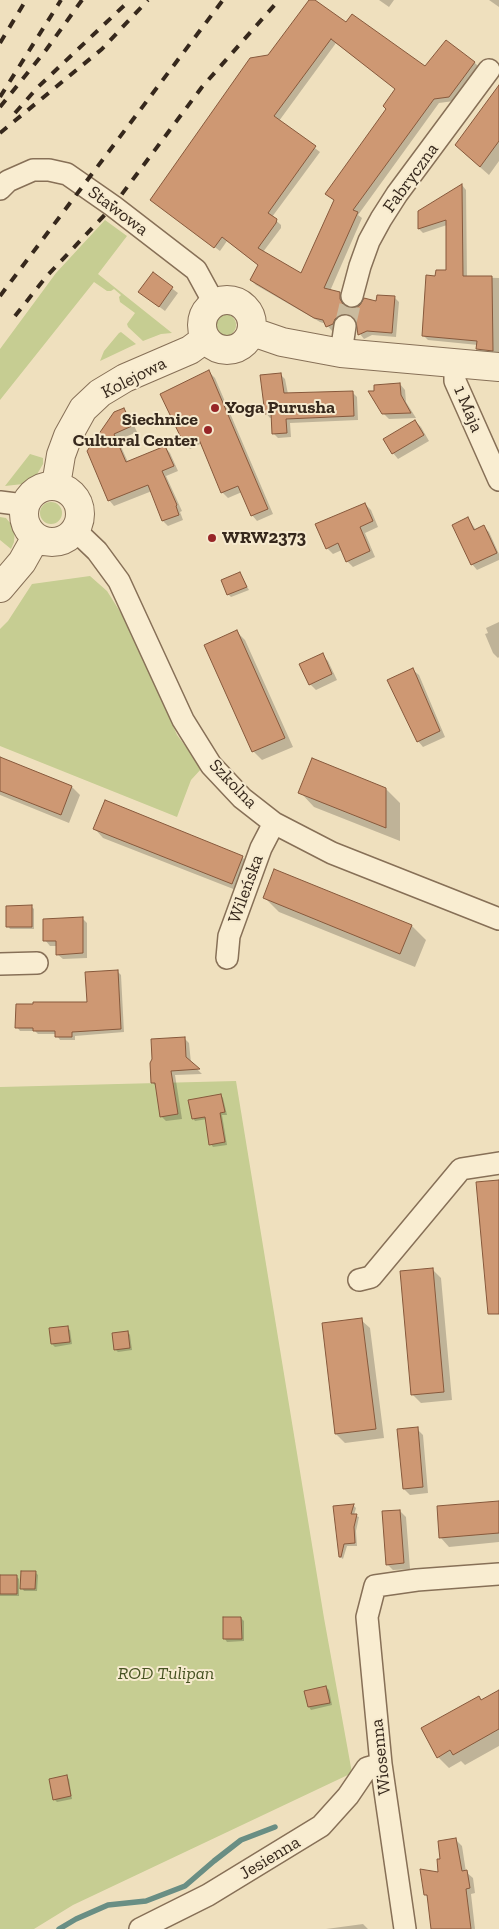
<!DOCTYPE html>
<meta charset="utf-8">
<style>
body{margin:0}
canvas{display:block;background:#efe0be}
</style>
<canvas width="499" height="1929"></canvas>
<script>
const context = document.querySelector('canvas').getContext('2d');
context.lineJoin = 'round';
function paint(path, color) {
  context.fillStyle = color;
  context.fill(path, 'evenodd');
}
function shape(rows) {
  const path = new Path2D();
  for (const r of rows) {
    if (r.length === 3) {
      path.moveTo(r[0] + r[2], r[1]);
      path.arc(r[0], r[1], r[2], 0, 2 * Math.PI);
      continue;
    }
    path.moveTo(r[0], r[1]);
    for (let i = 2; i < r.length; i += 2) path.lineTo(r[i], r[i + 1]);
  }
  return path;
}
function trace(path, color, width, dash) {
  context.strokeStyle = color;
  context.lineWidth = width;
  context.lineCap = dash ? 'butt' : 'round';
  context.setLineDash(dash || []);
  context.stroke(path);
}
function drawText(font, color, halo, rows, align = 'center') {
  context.font = font + ' "Zilla Slab",serif';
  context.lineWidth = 4;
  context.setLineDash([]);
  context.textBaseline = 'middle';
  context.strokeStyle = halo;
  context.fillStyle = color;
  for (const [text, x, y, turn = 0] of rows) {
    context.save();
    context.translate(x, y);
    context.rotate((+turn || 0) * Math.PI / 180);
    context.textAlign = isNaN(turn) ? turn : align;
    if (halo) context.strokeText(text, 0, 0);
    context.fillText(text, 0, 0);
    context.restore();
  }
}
paint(shape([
 [105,220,127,236,98,274,172,333,161,334,143,341,128,327,127,324,135,313,120,302,119,297,121,295,114,289,111,291,107,291,94,282,0,400,0,349,56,273],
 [225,325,11],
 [121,332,136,344,100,361,104,351,119,333],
 [30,454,43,458,43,464,36,476,23,484,5,486],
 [51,513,11],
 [0,517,6,518,15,529,14,542,11,549,0,540],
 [90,576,107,591,126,621,144,658,177,735,202,768,191,780,177,817,0,746,0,629,8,621,32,584],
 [236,1081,324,1618,352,1773,73,1905,34,1929,0,1929,0,1087]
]), '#c6cd92');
paint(shape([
 [310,0,346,24,425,68,474,62,479,67,454,101,439,103,358,215,362,218,330,291,339,294,344,299,346,308,356,309,394,297,399,302,396,337,372,335,364,339,360,334,357,320,353,318,345,319,337,328,332,331,326,324,320,322,256,285,251,280,259,266,227,241,220,251,151,200,269,56],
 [336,43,397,90,387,109,326,193,335,201,302,275,263,252,281,228,281,225,272,217,320,152,279,121],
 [379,0,394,0,389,7],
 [489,0,499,0,499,7],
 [499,87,499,161,489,175,465,154],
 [462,185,466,190,467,277,499,278,499,353,482,353,478,349,478,345,428,340,423,335,436,277,448,272,447,225,423,233,419,229],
 [153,274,178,293,165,311,146,297],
 [209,372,215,378,273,514,257,521,252,515,242,492,228,498,222,492,202,443,190,449,185,443],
 [280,374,285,379,288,394,353,393,357,397,358,420,290,423,291,437,278,438,274,434,273,417,270,418,266,413],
 [400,384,405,390,406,402,416,418,389,419,383,413,376,392],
 [124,409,129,415,137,432,118,440,128,462,165,447,170,453,178,471,166,476,182,511,180,512,183,520,168,526,163,521,152,491,114,506,109,500,89,451],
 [415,421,421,427,429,441,398,459,393,453],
 [365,504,371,510,378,527,365,533,375,557,353,567,347,561,342,550,333,554,327,548],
 [468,518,476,530,484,527,489,532,499,554,499,560,477,570,472,564],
 [240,574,249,590,231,597,228,594],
 [499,622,499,657,498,658,493,653,485,634,488,633,486,628],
 [236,631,245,640,293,747,262,760,254,752,206,645],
 [322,655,328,661,337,680,316,690,310,684],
 [413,670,419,675,445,737,423,747,418,741],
 [0,759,72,787,80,795,69,823,0,795],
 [386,789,400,803,400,841,314,807,300,792],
 [95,829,242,857,251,866,241,892,103,838],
 [275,870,412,926,426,940,415,967,279,912,264,897],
 [31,906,34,909,34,929,10,929,8,926],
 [82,918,87,923,87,958,63,959,57,954,57,946,50,946,45,940],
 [117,971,121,975,124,1032,75,1036,75,1040,60,1040,56,1034,38,1034,35,1031,20,1031,17,1027,88,1004],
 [184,1038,189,1043,191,1063,202,1074,175,1075,182,1119,166,1121,161,1116,157,1087,152,1082],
 [221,1095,223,1098,227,1115,222,1115,227,1145,213,1147,211,1144,207,1119,195,1121,193,1118],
 [432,1269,441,1278,452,1400,421,1403,412,1394],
 [361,1320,370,1328,384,1438,345,1443,336,1434],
 [67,1328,70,1330,72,1344,55,1347,52,1344],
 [128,1332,130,1335,132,1350,118,1352,115,1349],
 [417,1429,423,1435,428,1493,410,1495,404,1489],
 [499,1502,499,1542,449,1547,441,1538],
 [353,1505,356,1508,354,1515,359,1517,356,1531,357,1546,347,1546,343,1559,340,1557],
 [400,1511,406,1517,410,1569,393,1570,387,1564],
 [35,1572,38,1575,37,1591,24,1591,22,1588],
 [0,1576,16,1576,19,1579,19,1596,0,1596],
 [241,1618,244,1621,244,1641,227,1642,225,1639],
 [326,1687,329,1690,332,1705,311,1710,309,1707,306,1692],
 [499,1691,499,1746,465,1765,461,1761,449,1768,438,1757,479,1698,482,1701],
 [66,1777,69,1779,72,1799,57,1802,54,1799],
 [456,1840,462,1846,466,1872,473,1878,475,1893,471,1894,475,1929,432,1929,428,1897,425,1894,440,1874,442,1860],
 [363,1924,368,1929,326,1929]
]), '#0003');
trace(shape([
 [59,1929,76,1919,108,1905,146,1901,185,1886,214,1861,241,1840,275,1827]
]), '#698e84', 5.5);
const building = shape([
 [309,0,315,0,346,22,352,14,425,66,446,40,475,62,449,97,434,99,353,210,358,212,324,288,340,292,340,299,343,304,349,308,356,308,360,305,364,298,376,301,377,295,395,296,392,333,367,331,358,335,356,321,352,316,346,314,340,315,335,319,333,324,326,327,323,320,314,318,250,280,258,265,222,237,214,248,150,200,250,58,268,55,309,0],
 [331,39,395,89,383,106,386,109,325,194,334,200,301,273,258,248,276,223,277,219,268,213,316,146,274,116,331,39],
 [499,85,499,141,480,167,455,145,499,85],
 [462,184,463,276,492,276,493,351,476,349,477,341,422,336,426,275,435,276,436,270,446,270,446,220,418,229,418,211,462,184],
 [153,272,173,287,159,307,138,292,153,272],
 [209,370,268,509,251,516,238,486,221,493,198,437,184,444,160,394,209,370],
 [281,373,284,393,353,391,354,416,286,419,287,433,272,434,271,413,265,414,260,375,281,373],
 [400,383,401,395,411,413,382,414,368,391,374,391,374,385,400,383],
 [124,408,132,426,114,434,126,462,165,446,174,466,162,471,177,505,176,506,179,515,162,521,148,485,108,501,87,451,114,412,124,408],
 [415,420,424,435,392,454,383,439,415,420],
 [365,503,373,521,360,527,370,551,346,562,338,543,326,549,315,524,365,503],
 [468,517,474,530,484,525,497,553,471,565,452,525,468,517],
 [240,572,247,587,227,595,221,580,240,572],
 [237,630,285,738,252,752,204,645,237,630],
 [323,653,332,674,309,685,299,664,323,653],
 [413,668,440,731,417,742,387,680,413,668],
 [0,757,72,786,61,815,0,791,0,757],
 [312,758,386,788,386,828,298,793,312,758],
 [105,800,243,856,232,884,93,829,105,800],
 [274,869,412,925,400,954,263,898,274,869],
 [32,905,32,927,6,927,6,906,32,905],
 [83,917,83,953,56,955,56,941,43,941,43,919,83,917],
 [118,970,121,1029,72,1032,72,1037,55,1037,55,1031,33,1031,33,1028,15,1028,16,1004,33,1004,33,1002,87,1002,85,972,118,970],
 [185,1037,186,1057,200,1069,171,1071,178,1114,160,1117,155,1083,151,1083,150,1063,152,1059,151,1039,185,1037],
 [221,1094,225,1112,220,1113,225,1142,209,1145,205,1117,192,1119,188,1100,221,1094],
 [499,1180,499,1314,488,1314,476,1182,499,1180],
 [433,1268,444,1392,411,1395,400,1271,433,1268],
 [362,1318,376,1429,335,1434,322,1323,362,1318],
 [68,1326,70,1342,51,1344,49,1328,68,1326],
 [128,1331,130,1348,114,1350,112,1333,128,1331],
 [418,1427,423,1487,403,1489,397,1429,418,1427],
 [499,1501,499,1533,439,1538,437,1506,499,1501],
 [354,1504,351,1514,357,1514,354,1527,355,1543,344,1544,341,1557,339,1557,333,1506,354,1504],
 [400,1510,404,1563,386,1565,382,1511,400,1510],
 [21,1571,36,1571,35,1589,20,1589,21,1571],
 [0,1575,17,1575,17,1594,0,1594,0,1575],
 [223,1617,241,1617,242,1639,223,1639,223,1617],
 [326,1686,330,1703,308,1707,304,1691,326,1686],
 [499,1690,499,1729,453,1755,450,1750,437,1758,421,1728,479,1696,481,1700,499,1690],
 [67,1775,71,1796,53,1800,49,1779,67,1775],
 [456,1838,462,1871,467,1870,470,1888,466,1889,471,1929,431,1929,427,1895,424,1895,420,1869,438,1872,437,1859,440,1859,438,1841,456,1838]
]);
paint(building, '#ce9873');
trace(building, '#87593c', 1);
trace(shape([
 [345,326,352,296]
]), '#cabb9e', 21, [21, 11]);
const minor = shape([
 [0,189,8,181,33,170,49,170,67,174,113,206,196,270,214,303],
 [352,296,360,266,369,241,381,219,397,194,489,70],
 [341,353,345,326],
 [455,364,455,381,499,480],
 [0,502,24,505],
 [75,530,97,551,119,581,183,720,211,765,242,798,274,823,332,853,499,919],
 [227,958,229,936,261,848,274,823],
 [0,964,37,963],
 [359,1280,371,1277,461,1169,499,1163],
 [140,1929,208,1895,321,1826,348,1796,367,1768,381,1764],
 [405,1929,381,1764,367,1617,375,1586,417,1580,499,1574]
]);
const tertiary = shape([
 [227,325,25],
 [253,332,282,342,341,353,499,367],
 [56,485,61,455,68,436,83,409,100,393,125,378,190,350,205,339],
 [52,514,28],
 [0,588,22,562,36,537]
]);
trace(minor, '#877057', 24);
trace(tertiary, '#877057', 30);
trace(minor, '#f9edd1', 21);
trace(tertiary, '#f9edd1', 28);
trace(shape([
 [0,43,26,0],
 [0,97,61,0],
 [0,107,46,50,82,0],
 [15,113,38,87,130,0],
 [0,133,102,49,148,0],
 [0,296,223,0],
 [15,316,46,277,113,206,202,87,279,0]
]), '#36281c', 4, [9, 9]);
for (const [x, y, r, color] of [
 [215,408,5,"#972527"],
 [208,430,5,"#972527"],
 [212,538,5,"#972527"]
]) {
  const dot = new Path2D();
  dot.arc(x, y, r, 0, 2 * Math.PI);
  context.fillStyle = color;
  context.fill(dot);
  trace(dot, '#f6eace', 2);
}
drawText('18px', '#36281c', '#f6eace', [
 ["Fabryczna",411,178,-54],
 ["Stawowa",118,211,37],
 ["Kolejowa",134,378,-27],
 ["1 Maja",468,409,67],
 ["Szkolna",233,784,46],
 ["Wileńska",246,889,-70],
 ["Wiosenna",381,1757,-96],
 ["Jesienna",270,1858,-31]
]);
drawText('bold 18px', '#36281c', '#f6eace', [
 ["Yoga Purusha",225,408],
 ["Siechnice",198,420,"right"],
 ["Cultural Center",198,441,"right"],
 ["WRW2373",222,538]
], 'left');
drawText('italic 18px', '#475322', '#f6eace', [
 ["ROD Tulipan",166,1674]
]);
</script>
